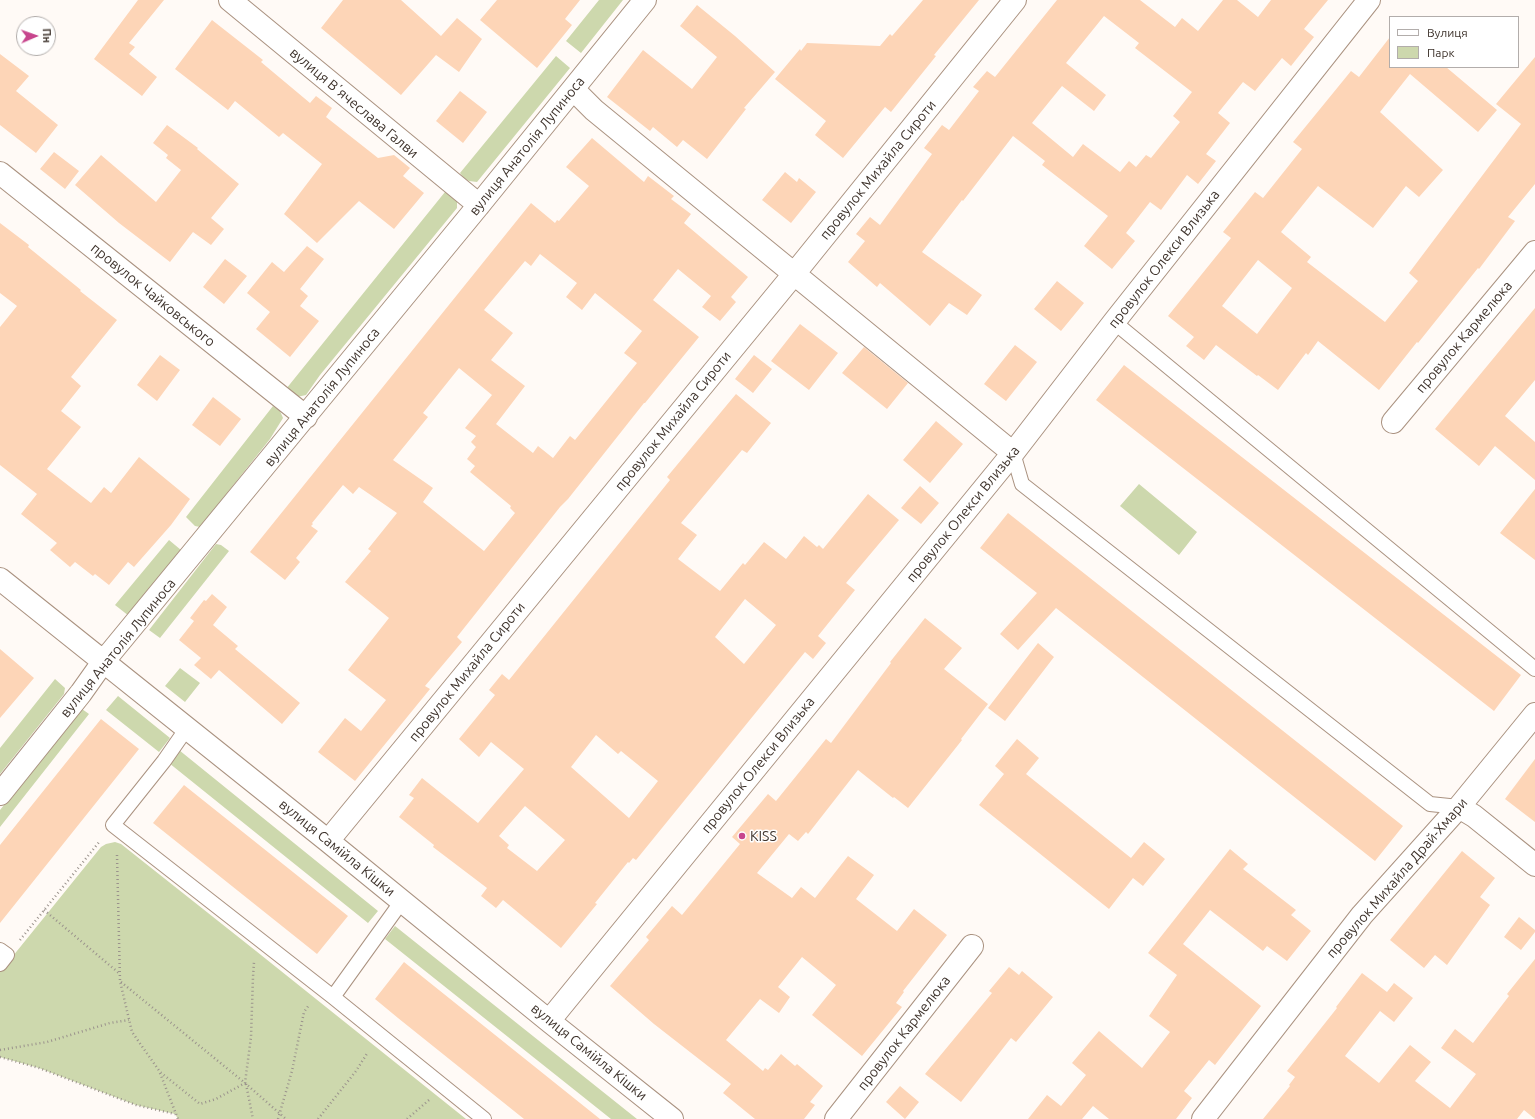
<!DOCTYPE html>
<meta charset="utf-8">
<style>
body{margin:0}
#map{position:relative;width:1535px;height:1119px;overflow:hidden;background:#fffaf6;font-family:Ubuntu,sans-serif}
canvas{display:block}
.legend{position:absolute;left:1389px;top:16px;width:130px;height:52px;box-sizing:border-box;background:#fff;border:1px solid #b2adab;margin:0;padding:5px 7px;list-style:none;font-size:12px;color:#3e332c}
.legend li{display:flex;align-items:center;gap:8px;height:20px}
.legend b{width:20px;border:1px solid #b2adab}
.north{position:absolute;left:16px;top:16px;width:40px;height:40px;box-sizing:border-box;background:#fff;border:1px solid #b2adab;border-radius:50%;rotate:88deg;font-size:11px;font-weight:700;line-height:16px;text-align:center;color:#3e332c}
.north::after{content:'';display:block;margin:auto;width:14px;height:18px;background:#c7458d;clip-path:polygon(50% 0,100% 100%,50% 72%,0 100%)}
</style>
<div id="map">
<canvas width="1535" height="1119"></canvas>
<ul class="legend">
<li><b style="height:5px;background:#fff"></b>Вулиця</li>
<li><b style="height:11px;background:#cdd8ad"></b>Парк</li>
</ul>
<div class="north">Пн</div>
</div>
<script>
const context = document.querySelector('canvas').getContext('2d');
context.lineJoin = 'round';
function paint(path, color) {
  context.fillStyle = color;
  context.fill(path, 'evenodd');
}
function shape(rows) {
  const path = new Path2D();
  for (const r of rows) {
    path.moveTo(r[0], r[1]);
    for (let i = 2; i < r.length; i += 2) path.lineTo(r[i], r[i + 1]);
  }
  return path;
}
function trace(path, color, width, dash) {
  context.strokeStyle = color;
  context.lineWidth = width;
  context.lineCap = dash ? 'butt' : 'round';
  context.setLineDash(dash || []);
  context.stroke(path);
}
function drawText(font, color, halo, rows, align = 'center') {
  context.font = font + ' Ubuntu,sans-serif';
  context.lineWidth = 3;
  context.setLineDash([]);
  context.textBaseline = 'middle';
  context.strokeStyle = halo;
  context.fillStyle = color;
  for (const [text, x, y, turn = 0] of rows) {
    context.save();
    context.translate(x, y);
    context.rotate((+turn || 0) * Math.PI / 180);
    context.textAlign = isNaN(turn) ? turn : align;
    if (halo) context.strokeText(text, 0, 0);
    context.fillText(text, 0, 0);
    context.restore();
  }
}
paint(shape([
 [599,0,623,0,581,53,566,41],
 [556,56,570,68,477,182,469,181,464,178,460,173],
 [449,187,457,199,457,208,320,375,306,395,297,397,286,389],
 [273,406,280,411,283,418,270,439,200,527,195,526,186,517],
 [1139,484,1197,532,1179,555,1120,506],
 [169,540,181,550,129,616,115,605],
 [216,544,221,545,229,551,160,638,149,630],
 [180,668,200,683,185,702,165,686],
 [55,679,65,688,64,694,0,774,0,748],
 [118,696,170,738,159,752,106,710],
 [82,709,89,714,0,827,0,810],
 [179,750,378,911,368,923,169,763],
 [115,842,121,844,256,951,466,1119,178,1119,175,1114,136,1105,39,1068,0,1057,0,972,101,847,106,844],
 [395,926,637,1119,611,1119,385,939]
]), '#cdd8ad');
paint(shape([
 [138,0,164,0,129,43,135,47,129,54,157,77,142,96,94,59],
 [343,0,401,0,441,36,457,18,482,39,459,72,436,55,401,95,321,28],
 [497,0,580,0,565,19,572,25,537,68,480,20],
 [923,0,979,0,934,55,936,56,891,112,885,107,843,158,815,135,826,121,775,79,800,49,801,51,807,43,880,46,890,34,892,36],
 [1057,0,1140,0,1175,27,1182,18,1198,31,1223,0,1237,0,1258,17,1271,0,1328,0,1304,29,1314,37,1291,66,1282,58,1255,91,1243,82,1218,113,1230,123,1206,154,1216,161,1198,184,1187,175,1161,210,1150,202,1126,233,1135,241,1112,269,1084,246,1108,216,1042,165,1045,161,1013,136,963,201,962,200,922,252,982,295,967,315,949,303,930,326,880,283,877,287,848,262,865,241,856,234,870,217,880,225,932,154,924,148,942,125,949,130,979,91,973,87,987,71,995,77],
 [1104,16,1139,43,1135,48,1192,92,1173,116,1180,122,1151,158,1146,155,1136,167,1129,161,1120,172,1083,144,1073,157,1032,123,1062,86,1094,111,1106,95,1066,63],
 [697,5,735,36,775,72,744,108,746,109,707,159,683,140,677,147,653,127,650,131,607,97,643,50,692,89,717,57,680,26],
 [212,20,263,60,261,62,310,103,316,96,332,108,326,117,378,158,394,155,410,168,403,176,424,193,394,229,359,201,317,243,284,214,322,164,283,133,279,137,235,101,228,110,175,69],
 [1390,37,1390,67,1446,67,1497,110,1478,132,1410,74,1380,112,1443,170,1419,197,1406,186,1373,228,1318,186,1281,232,1311,257,1307,262,1385,322,1418,281,1409,273,1521,124,1496,104,1535,57,1535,184,1508,217,1515,221,1479,269,1478,268,1418,343,1417,342,1379,390,1318,341,1308,355,1306,353,1278,390,1258,375,1257,376,1216,345,1204,360,1186,346,1194,337,1168,316,1231,238,1223,232,1255,192,1263,198,1302,149,1293,142,1320,109,1351,71,1359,77],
 [1258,260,1292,288,1257,334,1222,306],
 [0,54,29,76,16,91,58,125,36,153,0,125],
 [460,91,487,112,463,143,436,121],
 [167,125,198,148,197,149,239,184,211,218,224,229,211,245,193,232,170,262,119,223,75,185,101,155,156,202,181,170,166,158,168,155,153,143],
 [592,138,644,182,648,176,674,196,671,199,691,214,684,223,748,277,731,297,736,302,720,321,702,307,711,296,678,269,653,300,699,337,645,403,644,403,568,499,560,507,457,637,462,642,425,686,430,689,355,781,318,752,345,718,361,731,386,700,348,670,389,618,345,582,371,551,368,549,397,513,359,487,353,494,343,485,312,523,313,524,311,526,318,531,296,558,300,562,285,580,250,552,531,203,555,223,557,220,559,221,589,186,566,167],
 [540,254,577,283,566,297,582,310,595,293,642,331,624,353,637,363,575,440,570,436,553,458,538,446,533,453,496,424,525,386,491,360,513,333,484,310,525,261,531,266],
 [459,368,492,395,465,428,476,436,471,442,476,447,467,459,475,466,470,472,511,506,510,508,515,513,484,551,423,502,433,488,393,460,428,417,423,413],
 [54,152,79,171,65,189,40,169],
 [785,172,797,182,799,178,816,192,791,223,762,200],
 [0,223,29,245,28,247,81,290,80,291,117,320,71,377,81,386,61,411,81,427,47,469,91,503,104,487,111,493,139,457,190,499,171,525,134,567,128,562,109,585,95,574,93,576,75,562,70,567,50,550,57,543,21,514,37,494,0,465,0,327,17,306,0,293],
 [307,246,324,259,300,289,308,296,300,306,319,321,290,357,256,329,270,312,247,293,272,262,284,272],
 [225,259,247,276,224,304,203,287],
 [1057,281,1084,303,1061,331,1034,309],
 [1535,308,1535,380,1505,416,1535,442,1535,480,1495,446,1479,466,1435,429],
 [800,324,838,353,809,390,771,361],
 [1015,345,1037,362,1006,401,984,384],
 [864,347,908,383,887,409,842,373],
 [160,355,180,370,157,401,137,385],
 [754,355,772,369,753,393,735,379],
 [1124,365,1521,675,1494,711,1096,400],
 [736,394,771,423,747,453,742,450,681,523,697,535,678,559,720,591,743,563,745,565,764,542,786,559,804,536,817,547,819,545,823,549,868,494,899,520,846,583,855,590,818,636,826,643,813,659,805,652,636,860,633,858,629,863,628,862,595,903,597,904,561,948,503,900,496,908,481,896,487,888,433,847,434,845,399,817,414,798,409,795,422,778,478,823,524,769,491,742,479,757,459,739,495,695,489,690,502,674,509,680,670,480,667,477],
 [745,599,776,625,744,664,715,637],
 [596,735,618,754,621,751,658,781,629,818,571,767],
 [525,806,565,840,537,871,507,848,509,845,499,836],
 [213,397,241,419,220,446,192,425],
 [936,421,963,444,930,483,903,460],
 [920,486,939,503,921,524,901,508],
 [1535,489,1535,560,1500,533],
 [1008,513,1403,826,1375,861,1056,608,1018,650,1000,634,1037,593,980,548],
 [212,594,227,607,213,625,238,646,235,649,300,703,282,724,219,670,211,679,194,665,201,658,179,640,194,621,190,618,204,600,206,601],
 [925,618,962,648,944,669,988,704,961,739,962,740,908,808,894,797,893,798,858,770,808,834,806,832,798,841,789,834,757,873,792,898,801,887,815,898,848,856,874,875,856,899,897,931,914,909,947,935,903,991,904,992,896,1003,902,1007,862,1056,812,1015,836,985,802,957,778,987,790,997,779,1013,760,999,726,1040,763,1071,765,1068,768,1070,781,1054,795,1066,797,1064,823,1086,810,1102,815,1105,804,1119,755,1119,723,1093,731,1084,654,1024,610,986,649,940,646,937,672,906,682,915,740,844,732,837,768,794,776,801,826,739,831,743,891,663,890,662],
 [1038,643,1054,657,1005,721,988,708],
 [0,649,34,678,0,718],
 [101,719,139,749,0,923,0,845],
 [1017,739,1039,758,1026,774,1131,858,1144,842,1165,859,1143,886,1133,878,1109,909,979,805,1004,774,995,766],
 [1535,759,1535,822,1505,799],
 [184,785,348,916,317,954,153,823],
 [1230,849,1248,864,1243,869,1296,910,1291,915,1311,931,1287,961,1267,946,1263,951,1210,910,1183,944,1261,1006,1215,1065,1209,1060,1184,1091,1192,1098,1176,1119,1109,1119,1093,1106,1082,1119,1028,1119,1047,1095,1061,1106,1086,1075,1072,1063,1099,1031,1142,1068,1170,1032,1149,1016,1177,975,1148,953],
 [1462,851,1495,878,1480,897,1490,905,1447,965,1435,955,1424,968,1390,940],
 [1519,917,1535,930,1535,932,1521,950,1504,937],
 [1535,959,1535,1119,1524,1110,1517,1119,1263,1119,1290,1086,1289,1085,1295,1077,1287,1071,1337,1008,1336,1007,1362,973,1387,992,1394,983,1413,998,1394,1022,1380,1011,1345,1056,1379,1083,1410,1045,1431,1062,1415,1081,1450,1108,1476,1074,1441,1048,1455,1029,1473,1043,1509,996,1507,994],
 [404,962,600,1119,524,1119,398,1018,375,999],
 [1009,967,1019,975,1022,971,1053,997,1016,1042,1011,1038,961,1102,925,1074,992,993,989,991],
 [900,1086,919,1102,905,1119,886,1102]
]), '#fdd5b7');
const service = shape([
 [1114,322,1535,669],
 [1013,453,1022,484,1430,804,1459,807],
 [187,728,164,761,113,825,333,997,484,1119],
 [0,950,7,955,0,964],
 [333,997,402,901]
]);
const minor = shape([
 [230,0,479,205],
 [573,89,594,110,1013,453],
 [0,173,306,417],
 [1393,422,1535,252],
 [0,579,328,841,549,1021,672,1119],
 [0,794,81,693,103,662,479,205,645,0],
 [1459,807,1474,816,1535,865],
 [328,841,794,274,1015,0],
 [549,1021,1013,453,1114,322,1369,0],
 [836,1119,972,946],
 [1203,1119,1362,915,1459,807,1535,714]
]);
trace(service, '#aa9280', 16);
trace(minor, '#aa9280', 24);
trace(shape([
 [117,855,120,981,132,1032,160,1072,200,1104,216,1099,245,1083,251,1037,253,977,254,962],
 [44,910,120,974],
 [20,940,100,841],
 [121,982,245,1083,286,1119],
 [0,1050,47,1042,110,1023,129,1020],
 [0,1057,39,1068,136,1105,175,1114],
 [160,1073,178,1119],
 [246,1084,253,1119],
 [278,1119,292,1071,304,1012,309,1005],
 [318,1119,356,1071,368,1052],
 [407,1119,429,1100]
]), '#9a928c', 2.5, [1, 3]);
trace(service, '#fff', 14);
trace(minor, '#fff', 22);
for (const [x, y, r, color] of [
 [742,836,4,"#c7458d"]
]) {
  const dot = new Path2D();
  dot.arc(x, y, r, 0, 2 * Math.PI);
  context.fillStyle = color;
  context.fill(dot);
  trace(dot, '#fff', 1.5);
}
drawText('14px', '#3e332c', '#fff', [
 ["вулиця Вʼячеслава Галви",354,103,40],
 ["вулиця Анатолія Лупиноса",527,146,-51],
 ["провулок Михайла Сироти",878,170,-51],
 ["провулок Олекси Влизька",1164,259,-52],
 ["провулок Чайковського",153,295,39],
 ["провулок Кармелюка",1464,337,-50],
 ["вулиця Анатолія Лупиноса",322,397,-51],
 ["провулок Михайла Сироти",673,421,-51],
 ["провулок Олекси Влизька",963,514,-51],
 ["вулиця Анатолія Лупиноса",118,648,-51],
 ["провулок Михайла Сироти",467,672,-51],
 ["провулок Олекси Влизька",758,765,-51],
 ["вулиця Самійла Кішки",337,848,39],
 ["провулок Михайла Драй-Хмари",1397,878,-49],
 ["провулок Кармелюка",904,1033,-52],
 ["вулиця Самійла Кішки",589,1052,39]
]);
drawText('14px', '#3e332c', '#fff', [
 ["KISS",750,836]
], 'left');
</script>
